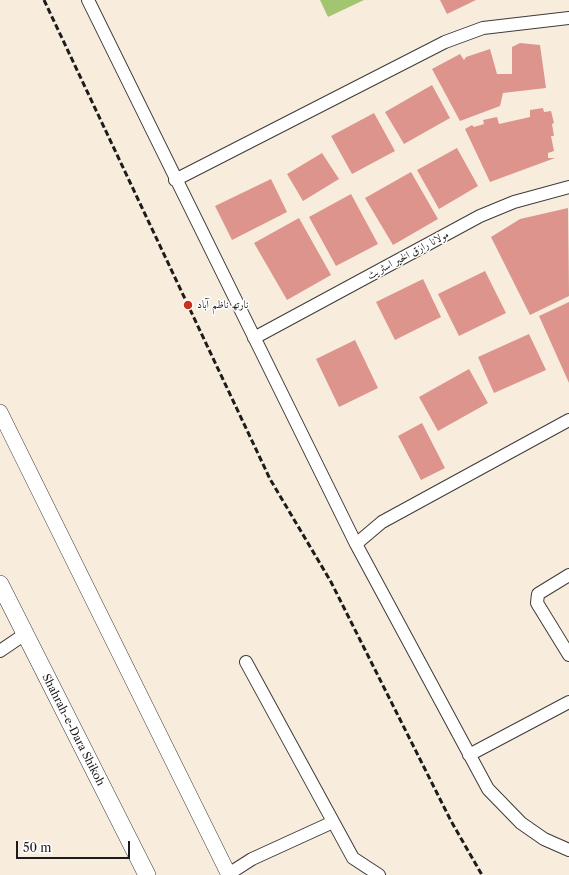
<!DOCTYPE html>
<meta charset="utf-8">
<style>
body{margin:0}
#map{position:relative;width:569px;height:875px;overflow:hidden;background:#f8eddd;font-family:"Libre Caslon Text",serif}
canvas{display:block}
.scale{position:absolute;left:16px;top:841px;width:114px;height:18px;box-sizing:border-box;border:2px solid #1c1c1c;border-top:0;padding-left:5px;font-size:12px;line-height:14px;white-space:nowrap;color:#1c1c1c;-webkit-text-stroke:3px #fff;paint-order:stroke}
</style>
<div id="map">
<canvas width="569" height="875"></canvas>
<div class="scale">50 m</div>
</div>
<script>
const context = document.querySelector('canvas').getContext('2d');
context.lineJoin = 'round';
function paint(path, color) {
  context.fillStyle = color;
  context.fill(path, 'evenodd');
}
function shape(rows) {
  const path = new Path2D();
  for (const r of rows) {
    path.moveTo(r[0], r[1]);
    for (let i = 2; i < r.length; i += 2) path.lineTo(r[i], r[i + 1]);
  }
  return path;
}
function trace(path, color, width, dash) {
  context.strokeStyle = color;
  context.lineWidth = width;
  context.lineCap = dash ? 'butt' : 'round';
  context.setLineDash(dash || []);
  context.stroke(path);
}
function drawText(font, color, halo, rows, align = 'center') {
  context.font = font + ' "Libre Caslon Text",Amiri,serif';
  context.lineWidth = 3;
  context.setLineDash([]);
  context.textBaseline = 'middle';
  context.strokeStyle = halo;
  context.fillStyle = color;
  for (const [text, x, y, turn = 0] of rows) {
    context.save();
    context.translate(x, y);
    context.rotate((+turn || 0) * Math.PI / 180);
    context.textAlign = isNaN(turn) ? turn : align;
    if (halo) context.strokeText(text, 0, 0);
    context.fillText(text, 0, 0);
    context.restore();
  }
}
paint(shape([
 [320,0,364,0,328,17]
]), '#a2c670');
paint(shape([
 [440,0,476,0,447,14],
 [520,43,540,45,546,88,503,93,500,106,460,121,432,69,460,54,464,60,466,57,490,49,497,74,512,74,512,47],
 [432,85,450,118,404,144,385,112],
 [543,108,544,112,551,111,554,123,552,124,554,136,551,136,554,151,548,153,548,158,555,158,490,182,465,129,472,125,474,127,484,124,483,120,497,117,499,124,530,117,530,110],
 [374,113,395,151,352,174,331,136],
 [457,148,478,186,439,209,417,170],
 [322,153,339,179,303,201,287,174],
 [411,172,438,219,393,245,365,198],
 [271,179,287,212,232,240,215,206],
 [351,194,378,244,336,266,309,217],
 [568,208,569,296,530,315,491,237,520,219],
 [299,218,331,275,287,300,254,243],
 [485,271,506,313,459,336,438,294],
 [423,279,441,317,395,340,376,302],
 [569,302,569,383,539,316],
 [529,334,546,370,494,393,478,357],
 [355,340,378,388,339,407,316,359],
 [469,369,488,403,438,431,419,397],
 [422,423,445,468,421,480,398,436]
]), '#dc948c');
const minor = shape([
 [88,0,356,544,488,789,521,823,544,839,569,850],
 [175,180,445,42,483,28,569,18],
 [254,338,480,216,514,202,569,187],
 [356,544,382,522,569,420],
 [569,575,538,594,537,603,569,655],
 [0,651,25,634],
 [246,662,353,858,379,875],
 [469,755,569,702],
 [227,875,252,859,333,822]
]);
const tertiary = shape([
 [0,412,229,875]
]);
const secondary = shape([
 [0,584,147,875]
]);
trace(minor, '#3d3b39', 14);
trace(tertiary, '#3d3b39', 16);
trace(secondary, '#3d3b39', 18);
trace(minor, '#fff', 12);
trace(tertiary, '#fff', 15);
trace(secondary, '#fff', 17);
trace(shape([
 [44,0,270,479,331,582,451,821,482,875]
]), '#1c1c1c', 3, [6, 3]);
for (const [x, y, r, color] of [
 [188,305,5,"#c8321e"]
]) {
  const dot = new Path2D();
  dot.arc(x, y, r, 0, 2 * Math.PI);
  context.fillStyle = color;
  context.fill(dot);
  trace(dot, '#fff', 1.5);
}
drawText('11px', '#1c1c1c', '#fff', [
 ["مولانا رازق الخیر اسٹریٹ",408,255,-28],
 ["Shahrah-e-Dara Shikoh",73,730,63]
]);
drawText('11px', '#1c1c1c', '#fff', [
 ["نارتھ ناظم آباد",197,305]
], 'left');
</script>
